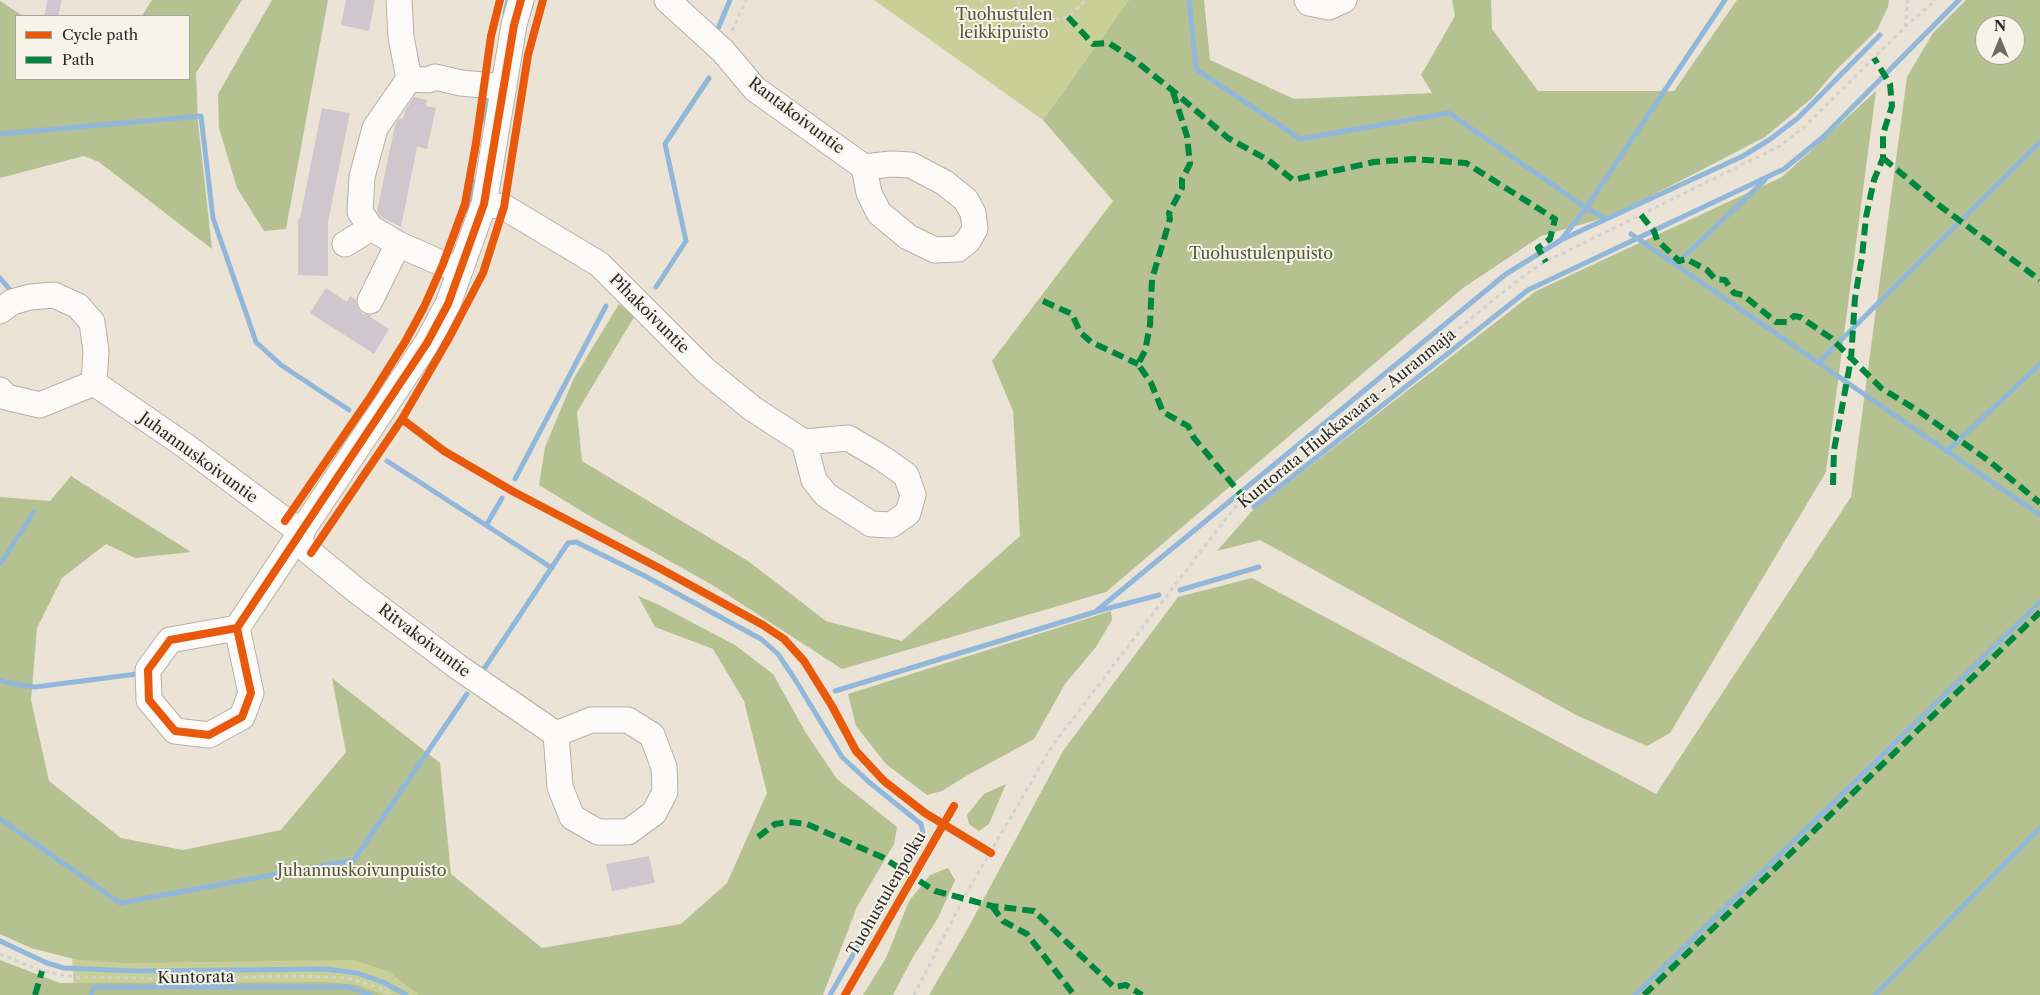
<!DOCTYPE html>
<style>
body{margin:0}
#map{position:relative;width:2040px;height:995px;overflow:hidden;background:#ebe3d6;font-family:"Libre Caslon Text",serif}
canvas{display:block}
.legend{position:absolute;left:15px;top:15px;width:175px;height:65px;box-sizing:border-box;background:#f7f3e8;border:1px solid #a5a39c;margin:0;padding:6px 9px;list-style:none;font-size:15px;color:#2b2b2b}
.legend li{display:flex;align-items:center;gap:10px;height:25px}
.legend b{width:25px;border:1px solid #a5a39c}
.north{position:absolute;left:1975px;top:15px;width:50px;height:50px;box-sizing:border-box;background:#f7f3e8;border:1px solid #a5a39c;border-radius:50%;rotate:0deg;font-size:14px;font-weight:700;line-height:20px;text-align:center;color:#2b2b2b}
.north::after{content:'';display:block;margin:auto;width:18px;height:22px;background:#6e6b67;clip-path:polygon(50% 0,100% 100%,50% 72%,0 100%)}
</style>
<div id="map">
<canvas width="2040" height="995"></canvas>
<ul class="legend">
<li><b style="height:6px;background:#e8590c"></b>Cycle path</li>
<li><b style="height:6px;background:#00873e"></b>Path</li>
</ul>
<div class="north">N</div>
</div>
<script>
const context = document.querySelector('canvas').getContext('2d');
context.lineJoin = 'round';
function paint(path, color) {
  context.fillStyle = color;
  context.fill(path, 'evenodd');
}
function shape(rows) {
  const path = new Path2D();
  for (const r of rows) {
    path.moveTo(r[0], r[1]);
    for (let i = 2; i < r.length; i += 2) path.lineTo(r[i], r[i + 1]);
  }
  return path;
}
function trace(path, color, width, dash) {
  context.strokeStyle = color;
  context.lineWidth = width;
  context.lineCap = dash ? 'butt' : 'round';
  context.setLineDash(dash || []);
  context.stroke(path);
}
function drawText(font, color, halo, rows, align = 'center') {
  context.font = font + ' "Libre Caslon Text",serif';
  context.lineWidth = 4;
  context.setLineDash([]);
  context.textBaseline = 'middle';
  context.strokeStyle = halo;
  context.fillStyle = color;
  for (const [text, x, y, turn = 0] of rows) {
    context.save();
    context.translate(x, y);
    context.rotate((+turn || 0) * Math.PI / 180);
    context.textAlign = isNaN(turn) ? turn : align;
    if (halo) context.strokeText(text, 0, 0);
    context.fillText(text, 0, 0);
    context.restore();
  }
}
paint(shape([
 [874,0,1129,0,1043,120],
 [376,932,449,995,74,995,71,934]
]), '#c9d097');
paint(shape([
 [152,0,242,0,196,73,198,122,212,249,99,162,84,156,0,178,0,1,23,16,16,16,16,79,189,79,189,16,142,16],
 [272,0,328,0,286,229,264,231,237,188,219,128,218,94],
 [1129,0,1204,0,1210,60,1294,99,1432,93,1421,75,1455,16,1452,0,1491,0,1492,29,1538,91,1674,91,1737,0,1889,0,1888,7,1877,30,1836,70,1812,98,1765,137,1651,196,1607,217,1541,236,1463,288,1106,592,842,669,714,586,588,515,539,485,545,447,574,378,619,304,634,317,577,412,582,461,748,561,826,621,902,641,1020,536,1013,411,992,361,1113,201,1043,120],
 [1966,0,2040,0,2040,995,929,995,967,930,1063,751,1178,597,1252,578,1656,794,1851,497,1907,77,1933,33],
 [1985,25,2015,25,2015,55,1985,55],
 [1876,91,1826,472,1670,733,1647,746,1578,716,1260,540,1217,551,1252,511,1536,291,1782,177],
 [71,476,191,552,135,558,106,544,62,578,37,628,31,700,49,781,121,838,183,850,281,830,346,752,332,678,440,763,451,874,542,948,681,924,727,883,767,793,744,701,713,649,655,627,638,596,657,604,735,645,773,674,806,733,837,779,897,827,894,844,857,907,823,995,419,995,388,971,353,960,126,963,78,960,31,948,0,934,0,497,50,501],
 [1111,611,1112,620,1096,647,1065,684,1034,739,966,776,942,791,927,795,886,764,856,726,848,694],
 [1006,784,989,824,979,831,969,824,967,815,984,794],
 [948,868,955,880,938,918,913,957,893,995,863,995,886,958,909,901,930,875],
 [0,960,60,983,327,982,358,985,384,995,0,995]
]), '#b6c191');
trace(shape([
 [1189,0,1196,69,1300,139,1449,113,1586,208,1606,219],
 [505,13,508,0],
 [717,31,730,0],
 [485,121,489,95],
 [0,134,201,116,213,218,256,342,281,365,349,410],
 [468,211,475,181],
 [1631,234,2040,515],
 [1563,239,1743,156,1769,140,1798,118,1880,35],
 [1676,264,1765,180],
 [0,278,11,291],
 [656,287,686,241,665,144,709,78],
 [1818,363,2040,142],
 [1946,452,2040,364],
 [387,461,552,568],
 [515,479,606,306],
 [1254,507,1528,290,1784,169,1823,137,1959,0],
 [487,524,502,498],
 [0,564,34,512],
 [1180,590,1259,567],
 [1098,611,1159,595],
 [482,672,568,543,576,542,643,575,761,639,778,654,796,681,842,757,870,783,921,824,923,833,830,995],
 [0,680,8,683,35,687,137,674],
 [835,691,1095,612,1506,274,1561,240,1586,208,1725,0],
 [0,819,120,903,354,860,467,694],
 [0,941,47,963,64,968,137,971,326,969,357,973,383,982,406,995],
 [91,995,94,987,348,987,370,995],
 [1635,995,2040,602],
 [1875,995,2040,828]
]), '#91b8da', 5);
paint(shape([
 [48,0,62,0,58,16,44,16],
 [346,0,375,0,369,31,341,25],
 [414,97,427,100,426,106,436,108,427,149,417,147,401,227,381,217,377,211,395,125,399,118,403,119,405,110],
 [322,108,350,113,328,222,328,276,298,275,298,219,300,219],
 [326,288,347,302,350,296,356,300,358,309,363,314,372,315,370,317,389,329,374,354,310,313],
 [649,856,655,883,612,891,606,864]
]), '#d0c7ce');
const minor = shape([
 [399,0,401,37,409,79],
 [667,0,723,51,755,89,864,167,891,164,911,165,945,183,966,200,973,213,975,229,968,241,958,249,935,250,908,237,879,213,869,193,864,167],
 [1307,0,1309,3,1329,7,1344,0],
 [484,204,504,207,599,264,705,370,753,409,804,442,814,480,826,495,871,524,891,525,908,513,913,495,906,475,882,458,848,438,804,442],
 [345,244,371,228],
 [461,269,443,264,398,244,371,228,360,212,362,177,375,128,409,79,428,80,435,77,461,83,504,87],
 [370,301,398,244],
 [0,311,12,302,30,297,54,295,78,306,92,322,96,351,94,383],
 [94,383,187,447,302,533],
 [0,390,6,397,40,405,94,383],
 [296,541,357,591,458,667,556,734,560,787,572,817,598,832,628,832,654,813,665,792,664,767,652,735,628,720,591,720,556,734],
 [237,628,251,693,242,717,209,735,175,731,149,700,148,670,170,640,237,628,427,343,448,304,484,204,514,25,521,0]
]);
trace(minor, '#b6b0a8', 27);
trace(shape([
 [980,0,993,10,1008,16,1021,0],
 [1008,16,1026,21,1045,22,1068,17,1086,0],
 [1905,27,1908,0],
 [732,31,746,0],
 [0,954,42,971,73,977,182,979,297,976,347,978,378,987,392,995],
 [914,995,963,899,1052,746,1227,517,1244,498,1378,395,1518,280,1541,264,1780,146,1804,127,1905,27,1935,0]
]), '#d4d2cf', 3, [4, 4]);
trace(minor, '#fcfbf9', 25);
trace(shape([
 [1068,17,1093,44,1109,43,1133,59,1172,90,1228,138,1268,160,1293,180,1374,162,1413,159,1466,163,1555,219,1550,239,1538,248,1546,262],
 [1173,92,1187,136,1190,164,1182,179,1182,188,1169,213,1170,219,1152,279,1150,325,1145,351,1138,364,1151,383,1163,412,1188,426,1194,438,1244,498],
 [1883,158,1940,206,2040,280],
 [1641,215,1654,231,1657,240,1679,261,1686,259,1707,270,1715,279,1725,280,1734,293,1743,295,1776,322,1788,322,1794,316,1800,317,1831,338,1881,388,1920,412,1989,461,2040,503],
 [1043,301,1072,314,1080,332,1091,342,1138,364],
 [1833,485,1834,450,1851,359,1855,298,1862,257,1866,217,1874,180,1883,158,1883,134,1892,106,1890,84,1874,58],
 [758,837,775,824,789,822,807,824,882,857,935,891,992,906,1034,911,1114,987,1126,985,1142,995],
 [992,906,1003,921,1027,934,1074,995],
 [35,995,42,971],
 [1644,995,2040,612]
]), '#00873e', 6, [12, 6]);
trace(shape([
 [402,419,444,451,514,492,661,569,763,625,784,639,804,661,832,706,856,751,884,781,925,813,991,853],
 [285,521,371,396,405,342,424,307,443,264,465,204,476,143,491,36,500,0],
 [311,553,402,419,449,338,483,273,504,207,528,55,543,0],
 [237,628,251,693,242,717,209,735,175,731,149,700,148,670,170,640,237,628,427,343,448,304,484,204,514,25,521,0],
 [845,995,954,806]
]), '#e8590c', 8);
drawText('16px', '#52583c', '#f7f3e8', [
 ["Tuohustulen",1004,15],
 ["leikkipuisto",1004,33],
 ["Tuohustulenpuisto",1261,254],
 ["Juhannuskoivunpuisto",362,871]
]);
drawText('16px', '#2b2b2b', '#f7f3e8', [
 ["Rantakoivuntie",796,116,37],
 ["Pihakoivuntie",649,314,45],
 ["Kuntorata Hiukkavaara - Auranmaja",1347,419,-39],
 ["Juhannuskoivuntie",198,458,36],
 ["Ritvakoivuntie",424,641,37],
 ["Tuohustulenpolku",887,894,-60],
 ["Kuntorata",196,978,-1]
]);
</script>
